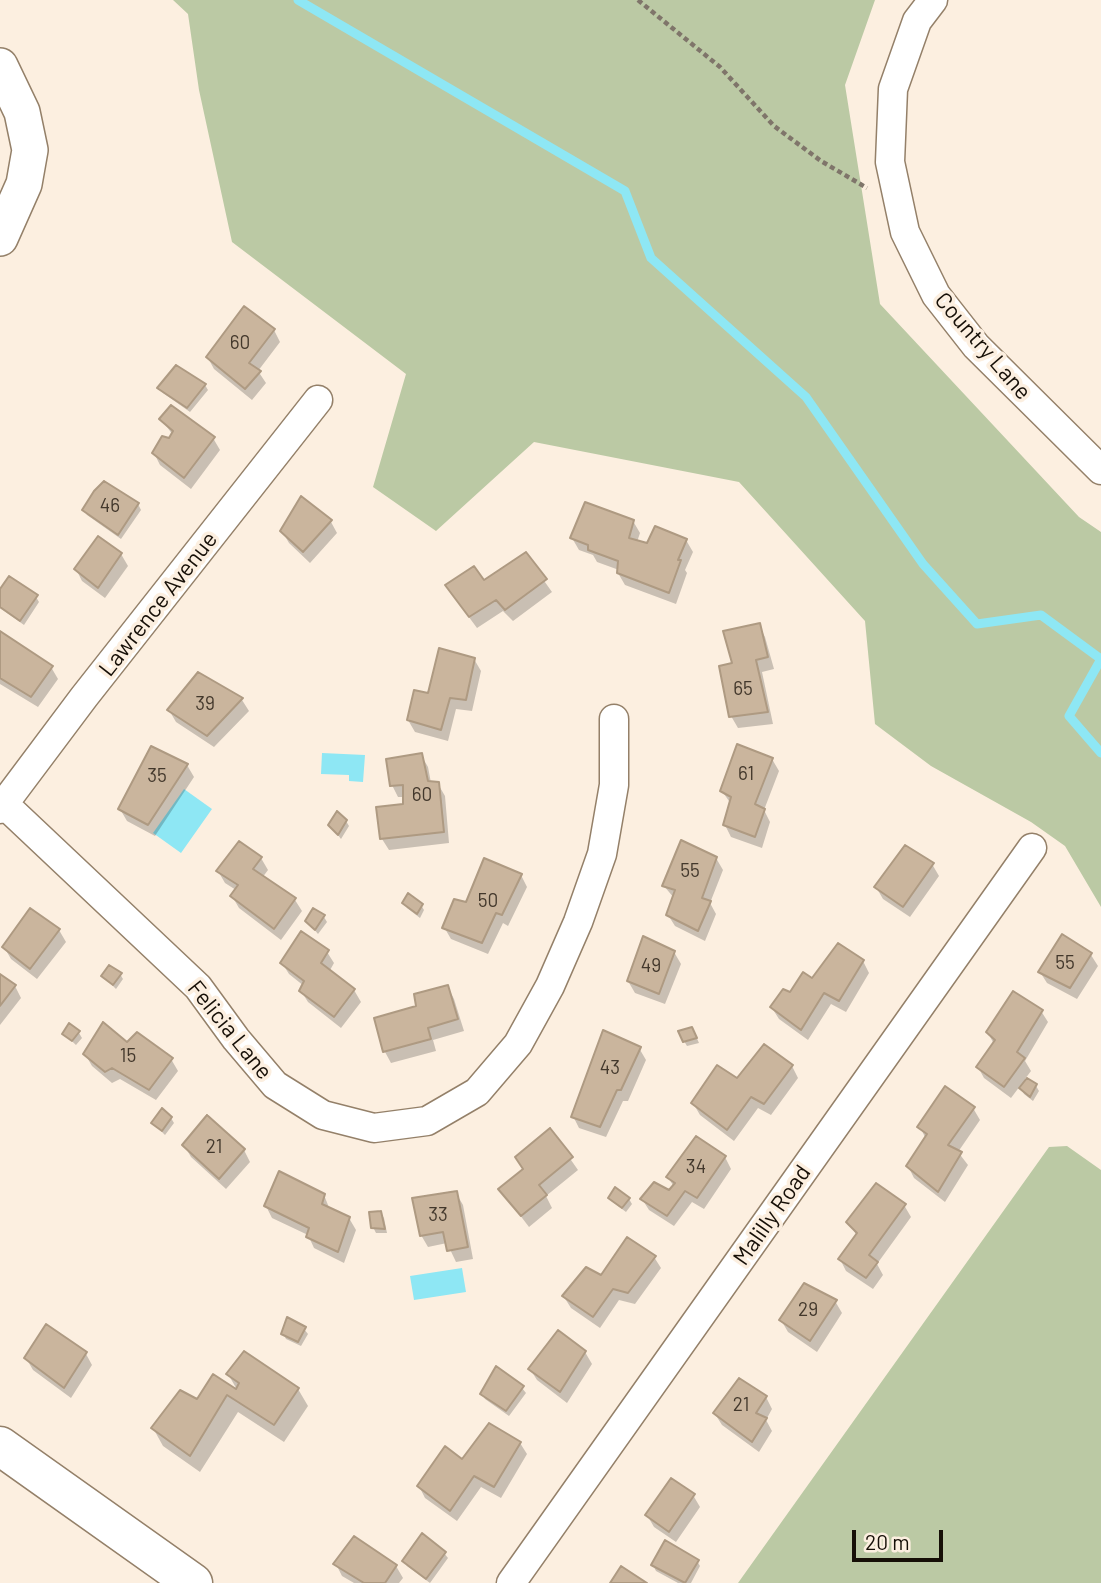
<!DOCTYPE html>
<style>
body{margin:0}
#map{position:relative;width:1101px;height:1583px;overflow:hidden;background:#fcefe0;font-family:Barlow,sans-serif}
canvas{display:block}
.scale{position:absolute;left:852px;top:1530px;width:91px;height:32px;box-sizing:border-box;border:4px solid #160f07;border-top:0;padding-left:9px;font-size:21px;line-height:24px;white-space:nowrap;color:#160f07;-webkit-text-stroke:5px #fcefe0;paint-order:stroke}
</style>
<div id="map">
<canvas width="1101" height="1583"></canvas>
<div class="scale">20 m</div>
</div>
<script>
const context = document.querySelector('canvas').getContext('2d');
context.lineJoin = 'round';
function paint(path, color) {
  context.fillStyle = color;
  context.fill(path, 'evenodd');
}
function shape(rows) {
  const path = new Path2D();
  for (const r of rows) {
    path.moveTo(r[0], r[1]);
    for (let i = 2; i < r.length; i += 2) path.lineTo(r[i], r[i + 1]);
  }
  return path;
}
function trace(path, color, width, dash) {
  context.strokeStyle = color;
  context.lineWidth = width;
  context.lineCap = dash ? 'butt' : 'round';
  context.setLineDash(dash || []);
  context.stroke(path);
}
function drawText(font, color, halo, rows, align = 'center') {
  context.font = font + ' Barlow,sans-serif';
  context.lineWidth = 7;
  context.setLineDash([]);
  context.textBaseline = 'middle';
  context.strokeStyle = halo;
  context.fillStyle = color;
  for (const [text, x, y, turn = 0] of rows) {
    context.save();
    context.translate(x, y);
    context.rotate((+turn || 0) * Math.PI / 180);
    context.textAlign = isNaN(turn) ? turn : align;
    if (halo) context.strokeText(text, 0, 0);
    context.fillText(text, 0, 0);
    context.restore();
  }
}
paint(shape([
 [173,0,875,0,845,85,880,304,1079,517,1101,532,1101,907,1065,846,1031,822,931,766,875,724,865,621,739,482,534,442,436,531,373,487,406,374,232,242,199,90,188,14],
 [1067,1146,1101,1170,1101,1583,738,1583,1049,1147]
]), '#bbc9a4');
paint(shape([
 [322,753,365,755,363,782,349,781,349,775,321,774],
 [184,789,212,809,181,853,153,833],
 [462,1268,466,1292,414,1300,410,1276]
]), '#8ee7f4');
paint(shape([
 [274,330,280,342,258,371,266,383,252,400,214,369,208,358],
 [205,385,208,390,190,412,163,393,160,388],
 [161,419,213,438,220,450,191,489,160,465,154,453,173,435],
 [301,499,331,522,337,533,310,563,289,543,282,531],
 [138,504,141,510,121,539,87,515,84,510],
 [633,521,640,533,637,542,647,546,686,540,693,552,685,570,687,573,676,604,625,585,618,573,619,570,597,562,593,555,579,550,572,538],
 [121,554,128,566,105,598,82,581,76,569],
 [525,554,552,592,513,621,503,611,477,628,454,597,483,583],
 [0,592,36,597,39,602,24,625,0,608],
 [759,625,765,637,774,669,762,672,773,724,738,728,731,716,734,664],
 [0,633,51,667,58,679,38,707,0,684],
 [474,659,481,671,472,711,456,709,448,741,415,732,408,720,430,695],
 [198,674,242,700,249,711,214,747,176,722,169,710],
 [421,755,428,767,431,783,438,784,445,796,449,843,389,850,382,839,378,808,405,805,405,797,398,797,392,785],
 [772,759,779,771,764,810,770,822,762,848,731,837,725,825,731,804,722,791],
 [187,765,194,777,155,836,127,821,120,809],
 [346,821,349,826,341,839,330,825],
 [240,844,261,858,268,870,262,878,295,900,302,911,281,940,239,908,232,896,236,890,225,883,218,871],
 [716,858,723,870,710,903,716,914,705,941,675,926,668,915,674,898,664,886],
 [932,864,939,876,910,917,883,899,876,887],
 [521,875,527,887,508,926,503,923,488,954,451,939,444,927,467,903],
 [404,903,421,905,424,910,420,918,407,908],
 [324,917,327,922,318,934,307,921],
 [59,930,66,942,37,979,11,959,4,947],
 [1062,937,1091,955,1098,966,1077,999,1047,983,1040,972],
 [327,952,334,963,329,972,354,990,361,1002,341,1028,308,1002,301,991,304,986,289,974,282,963],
 [674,952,681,964,665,1004,635,993,628,981],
 [863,961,869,973,846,1012,831,1004,808,1040,779,1019,772,1008,791,994,813,980],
 [120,974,123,979,116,989,103,976],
 [0,976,15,986,21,998,0,1025],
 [448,987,454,999,464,1031,433,1040,436,1051,391,1063,385,1052,376,1019,418,1007],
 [1041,1011,1048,1022,1025,1061,1031,1071,1025,1079,1036,1086,1039,1091,1033,1101,1024,1094,1020,1086,1011,1098,984,1078,978,1067,994,1044,988,1033],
 [79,1033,82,1038,76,1045,64,1034],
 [695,1034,699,1043,687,1046,684,1041],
 [127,1044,171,1059,178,1071,156,1100,120,1079,112,1083,92,1066,85,1054],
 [639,1048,646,1060,628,1101,623,1101,606,1137,579,1128,573,1116],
 [792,1066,798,1078,771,1115,758,1108,734,1141,700,1115,693,1103,738,1080],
 [973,1108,980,1120,958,1152,968,1165,945,1202,914,1178,908,1166,926,1139,920,1127],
 [171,1118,174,1123,165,1135,153,1123],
 [550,1130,578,1170,546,1196,552,1208,529,1227,500,1189,524,1171],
 [184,1145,244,1150,250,1162,226,1189,191,1157],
 [725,1157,731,1169,704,1209,692,1202,674,1226,649,1210,642,1199,670,1193,674,1187,668,1177],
 [456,1193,463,1205,473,1259,456,1262,447,1243,428,1247,421,1235],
 [324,1195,330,1210,349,1218,356,1230,344,1263,314,1248,308,1235,272,1218,266,1206],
 [610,1198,629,1199,632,1204,626,1212,614,1203],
 [904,1205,911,1217,877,1264,883,1275,873,1289,846,1271,840,1259,857,1236,849,1223],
 [381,1213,384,1218,387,1233,376,1233,373,1227],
 [654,1257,661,1268,635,1304,619,1300,600,1328,571,1308,564,1297,602,1278],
 [835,1301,842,1313,817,1352,788,1332,781,1320],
 [304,1329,308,1334,301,1346,286,1339,283,1333],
 [585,1352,592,1364,567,1403,537,1380,530,1369],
 [86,1354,92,1365,71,1398,33,1370,26,1358],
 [228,1374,298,1389,308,1406,284,1442,238,1412,200,1472,163,1446,153,1428,197,1401,214,1376,239,1393],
 [522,1388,526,1393,509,1416,485,1399,482,1394],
 [766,1397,772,1409,766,1420,772,1431,759,1452,722,1425,715,1414],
 [520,1443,527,1454,501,1498,481,1487,457,1521,425,1498,419,1486,463,1461],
 [693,1495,700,1507,676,1542,654,1527,647,1515],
 [444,1553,448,1558,430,1583,407,1566,404,1561],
 [697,1561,700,1566,691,1583,678,1583,656,1571,653,1565],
 [336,1564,396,1566,403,1578,399,1583,354,1583,342,1576]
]), '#0003');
trace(shape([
 [298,0,625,191,651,258,806,397,923,564,977,624,1041,615,1101,659],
 [1101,659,1069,716,1101,753]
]), '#8ee7f4', 9);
const building = shape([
 [244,306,275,329,249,363,261,371,245,389,206,357,244,306],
 [176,365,206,384,187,408,157,388,176,365],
 [171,405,215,437,184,478,152,453,162,436,169,438,173,431,159,419,171,405],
 [104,481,139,503,118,535,82,510,94,491,104,481],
 [301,496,332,520,303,552,280,531,301,496],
 [585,502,634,520,629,538,647,543,655,526,687,539,678,560,681,560,669,593,617,573,618,561,588,550,588,545,570,538,585,502],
 [98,536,122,553,98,588,74,569,98,536],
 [526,552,547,579,505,610,496,600,469,617,445,585,474,566,484,580,526,552],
 [9,576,38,595,20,621,0,607,0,589,9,576],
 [760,623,768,657,756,660,768,712,729,717,719,666,732,663,723,631,760,623],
 [0,631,53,666,31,697,0,678,0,631],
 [439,648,475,658,466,700,450,698,441,730,407,720,414,690,428,693,439,648],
 [198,672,243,698,207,736,167,710,198,672],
 [737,744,773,758,755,804,765,809,755,837,723,825,731,797,720,791,737,744],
 [151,746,188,764,148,825,118,809,151,746],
 [422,753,428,781,439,782,444,832,380,839,376,807,403,804,403,785,390,786,386,759,422,753],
 [337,811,347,820,338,835,328,825,337,811],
 [681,840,717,857,702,898,711,901,698,931,666,915,675,890,662,886,681,840],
 [239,841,262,857,253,869,296,898,274,929,230,896,238,885,216,871,239,841],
 [905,845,934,863,903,907,874,887,905,845],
 [484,858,522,874,502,915,496,913,482,943,442,928,454,899,466,902,484,858],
 [408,893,423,904,417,914,402,903,408,893],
 [30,908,60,929,30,969,2,947,30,908],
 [313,908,325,915,315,930,305,921,313,908],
 [301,931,329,950,321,963,355,989,334,1017,299,991,304,981,280,963,301,931],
 [1062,934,1092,953,1070,988,1038,972,1062,934],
 [643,936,675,951,659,994,627,981,643,936],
 [838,943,864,960,839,1001,824,993,801,1030,770,1007,783,989,790,992,803,972,812,978,838,943],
 [109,965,122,973,113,985,101,976,109,965],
 [0,974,16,985,0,1006,0,974],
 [448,985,458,1019,428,1028,431,1039,383,1052,374,1018,416,1006,414,994,448,985],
 [1013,991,1043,1010,1017,1052,1025,1058,1004,1087,976,1067,995,1040,986,1032,1013,991],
 [103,1022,127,1042,137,1032,173,1058,149,1090,112,1068,105,1072,83,1054,103,1022],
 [69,1023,80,1031,72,1041,62,1034,69,1023],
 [692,1027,697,1038,683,1042,678,1031,692,1027],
 [603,1030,641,1047,621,1090,617,1090,600,1127,571,1117,603,1030],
 [764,1044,793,1065,764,1104,751,1097,727,1130,691,1103,717,1065,737,1078,764,1044],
 [1027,1078,1037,1084,1030,1097,1019,1088,1027,1078],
 [945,1086,975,1107,948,1145,962,1152,938,1192,906,1166,927,1134,917,1127,945,1086],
 [162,1108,172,1117,162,1131,151,1123,162,1108],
 [207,1115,245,1149,219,1179,182,1145,207,1115],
 [550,1128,573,1157,539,1185,547,1195,521,1216,498,1189,523,1169,515,1157,550,1128],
 [696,1136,726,1156,697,1198,685,1191,667,1216,640,1199,654,1182,669,1190,675,1183,666,1177,696,1136],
 [279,1171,325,1194,322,1204,350,1217,338,1252,306,1237,309,1228,264,1206,279,1171],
 [876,1183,906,1204,869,1255,878,1262,866,1278,838,1259,857,1233,846,1222,876,1183],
 [615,1187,630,1198,622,1208,608,1198,615,1187],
 [457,1191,468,1247,447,1251,443,1232,420,1236,412,1198,457,1191],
 [381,1211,385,1229,371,1228,369,1212,381,1211],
 [627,1237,656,1256,628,1293,613,1289,593,1317,562,1296,586,1267,601,1275,627,1237],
 [804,1283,837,1300,810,1341,779,1320,804,1283],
 [287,1317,306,1327,298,1342,281,1334,287,1317],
 [46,1324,87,1352,64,1388,24,1358,46,1324],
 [558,1330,586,1351,560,1392,528,1369,558,1330],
 [244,1351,299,1388,274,1425,227,1395,190,1456,151,1428,180,1390,197,1399,213,1374,236,1389,239,1383,226,1374,244,1351],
 [496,1366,524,1386,506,1411,480,1394,496,1366],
 [739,1378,767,1396,756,1413,767,1418,752,1442,713,1413,739,1378],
 [489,1423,521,1442,494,1487,474,1476,450,1511,417,1486,445,1446,462,1459,489,1423],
 [671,1478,695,1494,669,1532,645,1515,671,1478],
 [422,1533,446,1552,426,1579,402,1561,422,1533],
 [354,1536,397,1565,385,1583,364,1583,333,1564,354,1536],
 [665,1540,699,1560,685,1583,651,1565,665,1540],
 [621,1566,647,1583,610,1583,621,1566]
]);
paint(building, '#cab59d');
trace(building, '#ae9a82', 2);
const minor = shape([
 [933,0,917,21,893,89,890,162,905,232,936,295,976,346,1101,470],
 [4,804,198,987,236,1039,275,1085,323,1115,374,1128,427,1121,477,1092,518,1044,550,986,578,922,602,854,614,785,614,719],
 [0,809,84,697,318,400],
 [511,1583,1032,848]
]);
const tertiary = shape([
 [0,66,22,112,30,150,24,184,0,238]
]);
const primary = shape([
 [0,1446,193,1583]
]);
trace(minor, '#948069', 31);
trace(tertiary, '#948069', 38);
trace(primary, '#948069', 41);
trace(shape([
 [638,0,720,67,774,126,821,161,867,188]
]), '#7f756a', 4.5, [5, 3.5]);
trace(minor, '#fff', 28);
trace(tertiary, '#fff', 35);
trace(primary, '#fff', 38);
drawText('19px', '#43382c', null, [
 ["60",240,343],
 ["46",110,506],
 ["65",743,689],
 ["39",205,704],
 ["61",746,774],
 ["35",157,776],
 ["60",422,795],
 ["55",690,871],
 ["50",488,901],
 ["55",1065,963],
 ["49",651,966],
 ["15",128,1056],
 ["43",610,1068],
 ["21",214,1147],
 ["34",696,1167],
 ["33",438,1215],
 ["29",808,1310],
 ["21",741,1405]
]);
drawText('23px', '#160f07', '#fcefe0', [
 ["Country Lane",983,346,49],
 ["Lawrence Avenue",158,604,-52],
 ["Felicia Lane",230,1030,51],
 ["Malilly Road",772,1215,-55]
]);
</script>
